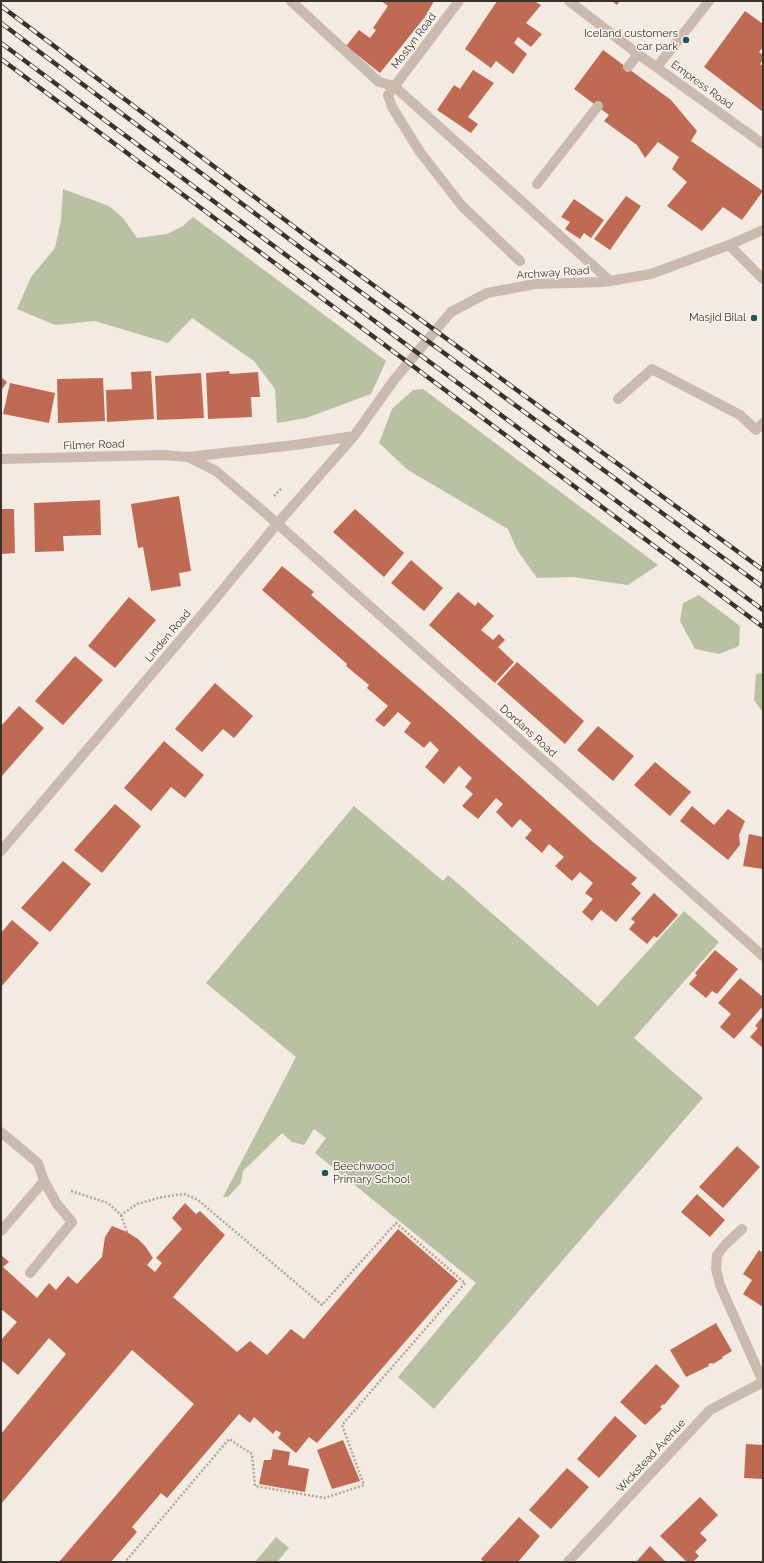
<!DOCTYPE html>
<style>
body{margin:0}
#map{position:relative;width:764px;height:1563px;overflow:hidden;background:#f3eae2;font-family:Raleway,sans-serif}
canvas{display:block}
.frame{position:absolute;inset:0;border:2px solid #3a302c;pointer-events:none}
</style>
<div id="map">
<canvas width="764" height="1563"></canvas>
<div class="frame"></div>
</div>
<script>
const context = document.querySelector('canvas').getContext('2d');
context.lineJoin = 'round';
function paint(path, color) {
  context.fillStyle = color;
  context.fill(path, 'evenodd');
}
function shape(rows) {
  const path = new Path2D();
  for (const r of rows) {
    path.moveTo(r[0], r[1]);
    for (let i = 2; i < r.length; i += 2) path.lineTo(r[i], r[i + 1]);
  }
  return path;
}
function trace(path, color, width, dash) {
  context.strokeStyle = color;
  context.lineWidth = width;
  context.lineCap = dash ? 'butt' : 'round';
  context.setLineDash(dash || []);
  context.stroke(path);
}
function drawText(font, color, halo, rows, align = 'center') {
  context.font = font + ' Raleway,sans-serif';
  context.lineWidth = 3;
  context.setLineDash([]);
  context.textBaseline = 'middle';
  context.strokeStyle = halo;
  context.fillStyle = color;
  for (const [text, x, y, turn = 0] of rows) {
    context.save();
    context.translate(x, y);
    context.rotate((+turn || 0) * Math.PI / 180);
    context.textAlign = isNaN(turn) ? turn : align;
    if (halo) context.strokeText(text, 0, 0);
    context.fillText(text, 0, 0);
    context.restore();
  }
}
paint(shape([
 [63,189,109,206,123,218,137,238,167,234,183,226,193,217,386,361,371,394,306,418,277,423,275,389,254,361,192,318,168,343,95,321,55,325,17,309,31,277,55,248,61,220],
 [423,389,658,565,628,585,573,577,537,578,517,550,508,529,408,470,379,443,392,409,413,390],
 [699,595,740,626,739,646,719,654,695,649,680,621,683,603],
 [763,673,763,713,754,700,756,674],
 [354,806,443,881,448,875,598,1006,684,911,719,942,634,1038,703,1098,434,1409,398,1377,476,1283,315,1153,326,1138,314,1129,304,1145,292,1142,282,1133,243,1171,241,1183,228,1197,223,1197,296,1057,206,983],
 [276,1537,289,1548,277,1562,255,1562]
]), '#b8c1a2');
paint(shape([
 [381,1,434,1,425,17,380,73,346,46,359,30,370,38,376,30,373,28,388,6],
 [497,1,534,1,541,5,526,23,542,34,531,47,518,37,514,43,527,54,513,74,496,61,491,68,465,49],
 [612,1,620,1,617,5],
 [745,11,763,24,763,47,759,52,763,55,763,60,760,64,763,66,763,112,704,67],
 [603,50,671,100,697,131,691,141,763,191,742,220,723,207,702,231,667,206,687,182,672,169,679,157,658,142,645,158,637,145,604,121,609,115,574,89],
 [473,70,494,83,468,117,478,124,471,133,437,110,454,85,460,89],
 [626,196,641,206,610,250,594,239],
 [574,199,604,220,591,238,584,233,580,239,565,229,570,222,561,217],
 [151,371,154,419,107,422,106,390,132,389,131,372],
 [229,371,230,374,258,372,260,397,251,397,252,417,208,419,206,373],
 [201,373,204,418,157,420,155,376],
 [1,377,7,382,1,391],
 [103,378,105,421,58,423,57,379],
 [10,383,55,393,49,423,3,414],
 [179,496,191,571,179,573,181,586,151,591,143,547,138,548,131,504],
 [100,500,101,535,63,536,64,551,35,552,34,503],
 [1,509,14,509,15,553,1,554],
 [355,509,404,553,384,577,333,532],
 [411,560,443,588,424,611,391,583],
 [282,566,314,592,311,595,443,708,593,842,637,878,631,884,641,893,616,922,601,910,592,921,582,912,593,899,585,893,593,883,580,872,572,881,555,866,564,857,549,844,542,853,525,838,532,830,520,819,512,828,496,812,503,804,496,798,478,819,462,806,473,794,465,787,472,778,459,766,444,784,425,767,439,750,430,741,424,748,404,732,411,723,398,712,384,727,375,720,388,706,367,688,369,685,346,666,347,664,262,590],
 [458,592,475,606,478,602,494,616,481,630,493,640,499,634,505,640,498,647,514,662,495,683,429,625],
 [129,597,156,620,115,668,88,646],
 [75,656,103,680,63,725,35,701],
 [517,662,584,721,565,744,497,684],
 [215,683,253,716,234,738,223,729,202,752,175,729],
 [19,706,44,728,1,777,1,726],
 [598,726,634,756,613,781,577,750],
 [164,741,204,775,185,798,171,787,151,811,124,788],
 [655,762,691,792,670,816,634,785],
 [115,804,141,826,102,873,74,850],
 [692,806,714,825,728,809,745,821,739,835,740,845,728,860,680,821],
 [749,834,763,837,763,869,743,866],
 [63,861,91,884,50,932,21,908],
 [654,893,678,915,657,938,654,936,647,944,629,929,635,922,631,919],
 [12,920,39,943,1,987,1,933],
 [715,950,738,969,717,994,712,991,706,998,689,984,697,975,695,973],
 [740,978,763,997,763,1006,734,1039,720,1027,731,1014,718,1003],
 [763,1016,763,1048,750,1037,758,1028,755,1026],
 [737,1146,760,1167,723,1208,699,1187],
 [697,1194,725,1220,710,1237,681,1212],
 [185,1203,196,1214,200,1211,225,1235,173,1297,237,1352,250,1341,267,1355,291,1329,304,1339,398,1229,458,1281,317,1443,309,1437,296,1453,278,1438,281,1433,276,1430,273,1434,254,1417,250,1423,239,1414,167,1498,161,1493,132,1527,137,1532,111,1562,59,1562,194,1404,132,1350,1,1504,1,1434,66,1354,49,1338,18,1375,1,1360,1,1340,17,1322,1,1309,1,1255,9,1262,3,1267,37,1298,49,1283,56,1290,68,1276,77,1284,102,1257,105,1237,112,1226,127,1232,138,1239,145,1246,153,1258,147,1265,155,1272,162,1263,156,1258,182,1229,172,1218],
 [759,1250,763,1253,763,1307,743,1294,752,1280,743,1274],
 [716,1323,732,1351,722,1357,723,1358,713,1364,712,1363,708,1364,709,1366,686,1377,670,1350],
 [656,1364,680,1386,664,1405,663,1404,660,1407,662,1409,645,1425,620,1402],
 [615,1416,637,1436,599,1478,577,1459],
 [343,1440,360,1481,332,1489,317,1450],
 [746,1444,763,1445,763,1479,744,1478],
 [273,1449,290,1452,288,1465,309,1469,305,1492,259,1484,264,1460,271,1460],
 [567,1468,589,1487,551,1529,529,1510],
 [700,1497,718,1515,700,1533,707,1540,695,1552,699,1556,693,1562,687,1562,660,1536],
 [519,1517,540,1536,518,1562,484,1562,481,1559],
 [650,1546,666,1562,636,1562]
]), '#bf6b54');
trace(shape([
 [274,496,282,488],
 [71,1191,108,1203,121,1215,137,1204,162,1197,184,1194,198,1200,322,1305,396,1223,465,1283,342,1425,364,1485,325,1498,255,1486,252,1454,229,1439,125,1562],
 [121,1215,127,1232]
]), '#b7a598', 2.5, [2, 2]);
trace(shape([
 [291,1,379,82,394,86,610,281],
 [628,67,638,54],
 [657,67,709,1],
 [388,95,392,107,420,152,462,206,520,261],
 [1,1132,38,1163,44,1181,57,1204,72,1222,30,1273],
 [742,1229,725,1245,717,1255,716,1269,720,1285,763,1382],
 [1,1231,44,1181]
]), '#cbbaae', 10);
trace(shape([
 [569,1,638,54,763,144],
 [388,95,459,1],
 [537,184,598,106],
 [729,245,763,279],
 [618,399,652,369,740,415,756,430,763,423],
 [188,457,216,471,263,511,763,956],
 [1,459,162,455,188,457,295,445,354,436],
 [1,851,211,604,277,524,354,436,394,380,451,312,487,293,535,284,604,282,651,274,729,245,763,230],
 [568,1562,710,1410,763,1382]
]), '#cbbaae', 10);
const rail = shape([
 [1,6,313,241,763,570],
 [1,23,305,251,763,587],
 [1,43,763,610],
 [1,59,763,627]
]);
trace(rail, '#3a302c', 4.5);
trace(rail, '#faf5ef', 3, [9]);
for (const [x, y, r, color] of [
 [686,40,4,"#23585a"],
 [754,318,4,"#23585a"],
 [325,1173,4,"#23585a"]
]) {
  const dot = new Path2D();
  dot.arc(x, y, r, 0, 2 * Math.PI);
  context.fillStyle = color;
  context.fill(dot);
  trace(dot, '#faf5ef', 1.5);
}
drawText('11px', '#3a302c', '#faf5ef', [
 ["Iceland customers",678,34],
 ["car park",678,47],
 ["Masjid Bilal",746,318],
 ["Beechwood",333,1167,"left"],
 ["Primary School",333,1180,"left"]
], 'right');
drawText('11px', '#3a302c', '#faf5ef', [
 ["Mostyn Road",414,41,-53],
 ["Empress Road",702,85,36],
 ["Archway Road",553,273,-4],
 ["Filmer Road",94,445,-2],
 ["Linden Road",168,636,-50],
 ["Dordans Road",528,731,42],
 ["Wickstead Avenue",651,1456,-47]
]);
</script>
